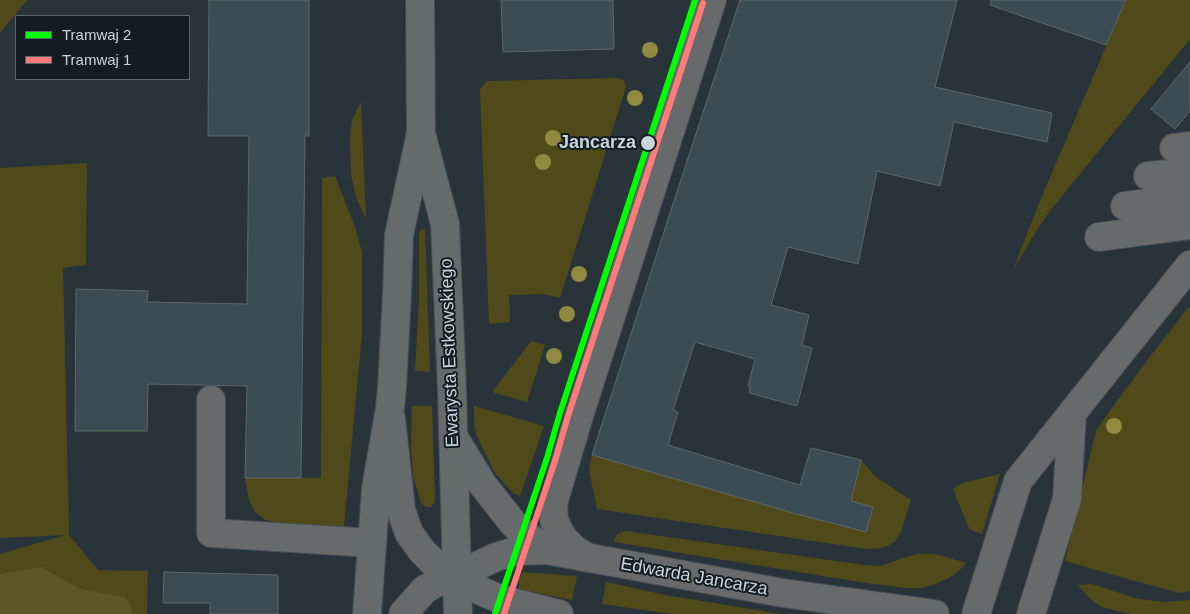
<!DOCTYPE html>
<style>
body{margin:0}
#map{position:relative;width:1190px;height:614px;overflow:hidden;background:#28343a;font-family:Arial,sans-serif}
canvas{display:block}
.legend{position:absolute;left:15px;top:15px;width:175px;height:65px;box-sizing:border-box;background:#131d21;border:1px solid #5b676b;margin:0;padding:6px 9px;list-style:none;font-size:15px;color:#c8d5db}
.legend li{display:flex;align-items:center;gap:10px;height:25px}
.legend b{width:25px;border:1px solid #5b676b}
</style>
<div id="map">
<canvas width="1190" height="614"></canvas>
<ul class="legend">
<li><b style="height:6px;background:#0f0"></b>Tramwaj 2</li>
<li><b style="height:6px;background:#ff7a7a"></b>Tramwaj 1</li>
</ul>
</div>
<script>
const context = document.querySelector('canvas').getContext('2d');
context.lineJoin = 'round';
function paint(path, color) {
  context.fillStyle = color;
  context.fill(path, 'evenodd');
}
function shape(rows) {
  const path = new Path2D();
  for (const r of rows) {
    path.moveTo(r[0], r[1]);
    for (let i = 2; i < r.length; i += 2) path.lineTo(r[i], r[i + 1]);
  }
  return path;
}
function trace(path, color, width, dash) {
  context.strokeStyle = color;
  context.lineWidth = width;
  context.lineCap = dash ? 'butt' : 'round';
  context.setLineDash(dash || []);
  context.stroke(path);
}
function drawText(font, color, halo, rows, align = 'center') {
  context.font = font + ' Arial,sans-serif';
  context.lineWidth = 4;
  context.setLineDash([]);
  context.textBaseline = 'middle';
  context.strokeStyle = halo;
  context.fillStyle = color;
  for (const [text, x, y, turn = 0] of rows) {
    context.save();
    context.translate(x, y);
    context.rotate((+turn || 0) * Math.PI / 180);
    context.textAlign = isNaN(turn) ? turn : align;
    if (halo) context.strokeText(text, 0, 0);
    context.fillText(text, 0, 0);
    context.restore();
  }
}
paint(shape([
 [0,0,27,0,0,33],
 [1126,0,1190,0,1190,39,1049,212,1032,238,1013,270,1039,203],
 [617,78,624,80,626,87,560,298,543,294,509,295,510,322,489,324,480,89,487,81],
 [361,102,366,219,356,197,351,175,350,137,352,120],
 [87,163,86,265,63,268,69,535,98,570,148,571,147,614,0,614,0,554,66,535,0,538,0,168],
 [335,176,355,227,362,252,362,334,344,526,286,525,266,520,255,512,249,500,245,478,321,478,322,178],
 [422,229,425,230,430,372,415,371,419,300,419,233],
 [1190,307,1190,591,1180,593,1124,578,1065,561,1096,431,1106,416,1149,358,1187,309],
 [531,341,545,345,527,402,492,392],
 [412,406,432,406,435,501,431,507,426,507,421,503,413,476,411,447],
 [474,406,544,426,520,496,513,493,495,473,481,445,476,433,474,423],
 [592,455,793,513,844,527,861,460,876,477,911,500,901,532,895,541,888,546,881,548,869,549,853,547,597,509,589,470],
 [1000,474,982,534,969,529,953,489,962,483],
 [626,531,864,565,880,566,916,554,935,554,967,563,954,575,936,584,921,588,905,588,866,583,614,542,617,534],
 [523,572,577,576,572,600,519,589,519,579],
 [606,582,665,595,781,614,672,614,602,604],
 [1092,584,1138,599,1164,602,1190,600,1190,614,1131,614,1102,607,1089,598,1078,585]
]), '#504a1a');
paint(shape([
 [41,567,80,589,125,597,130,604,132,614,0,614,0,574]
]), '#5c5628');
const building = shape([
 [209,0,309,0,309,136,305,136,301,478,245,478,247,386,148,384,147,431,75,431,76,289,148,291,147,302,247,304,249,136,208,136,209,0],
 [501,0,613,0,614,49,503,52,501,0],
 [740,0,957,0,935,87,1052,113,1047,142,954,122,940,186,877,171,858,264,788,247,771,305,809,315,802,345,812,348,797,406,749,393,750,386,748,386,755,359,695,342,673,410,678,412,668,445,800,485,811,448,861,460,851,501,873,507,866,532,793,513,592,455,670,213,740,0],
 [991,0,1126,0,1106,45,990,5,991,0],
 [1190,62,1190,111,1175,129,1151,109,1190,62],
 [164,572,278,575,278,614,210,614,210,603,163,603,164,572]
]);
paint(building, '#3b4c54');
trace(building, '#5e686d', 1);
const minor = shape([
 [1174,148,1190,146],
 [1148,176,1190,172],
 [1125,206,1190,198],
 [1099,237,1190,225],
 [211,400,211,533,372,543],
 [391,419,401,510,409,533,422,551,433,562,444,569,458,575,481,591,500,599,559,614],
 [453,436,483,485,512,522,522,532,546,550],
 [588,558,575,550,564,539,559,531,554,520,553,504,578,419,712,0],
 [403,614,424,590,439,581,458,575,496,557,516,551,546,550,783,593,935,614],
 [976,614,1018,481,1190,265],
 [1031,614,1067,499,1072,413]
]);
const major = shape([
 [422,137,445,224,452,390,458,614],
 [367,614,376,489,390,408,392,387,397,294,399,235,421,133,420,0]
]);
trace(minor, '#465055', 30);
trace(major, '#465055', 30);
trace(minor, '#676a6a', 28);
trace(major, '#656b6b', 28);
trace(shape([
 [495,614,547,458,560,413,695,0]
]), '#0f0', 6);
trace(shape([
 [504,614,555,461,568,416,703,3]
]), '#ff7a7a', 6);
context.fillStyle = '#908a3f';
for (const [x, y] of [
 [650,50],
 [635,98],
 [553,138],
 [543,162],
 [579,274],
 [567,314],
 [554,356],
 [1114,426]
]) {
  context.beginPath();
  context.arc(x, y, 8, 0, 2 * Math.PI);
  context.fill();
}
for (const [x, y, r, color] of [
 [648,143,8,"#c8d5db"]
]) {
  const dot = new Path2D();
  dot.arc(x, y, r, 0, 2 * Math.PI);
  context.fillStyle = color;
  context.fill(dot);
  trace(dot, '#131d21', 2);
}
drawText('bold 18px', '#c8d5db', '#131d21', [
 ["Jancarza",636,143]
], 'right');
drawText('18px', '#c8d5db', '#131d21', [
 ["Ewarysta Estkowskiego",450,353,-92],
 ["Edwarda Jancarza",694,577,10]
]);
</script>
